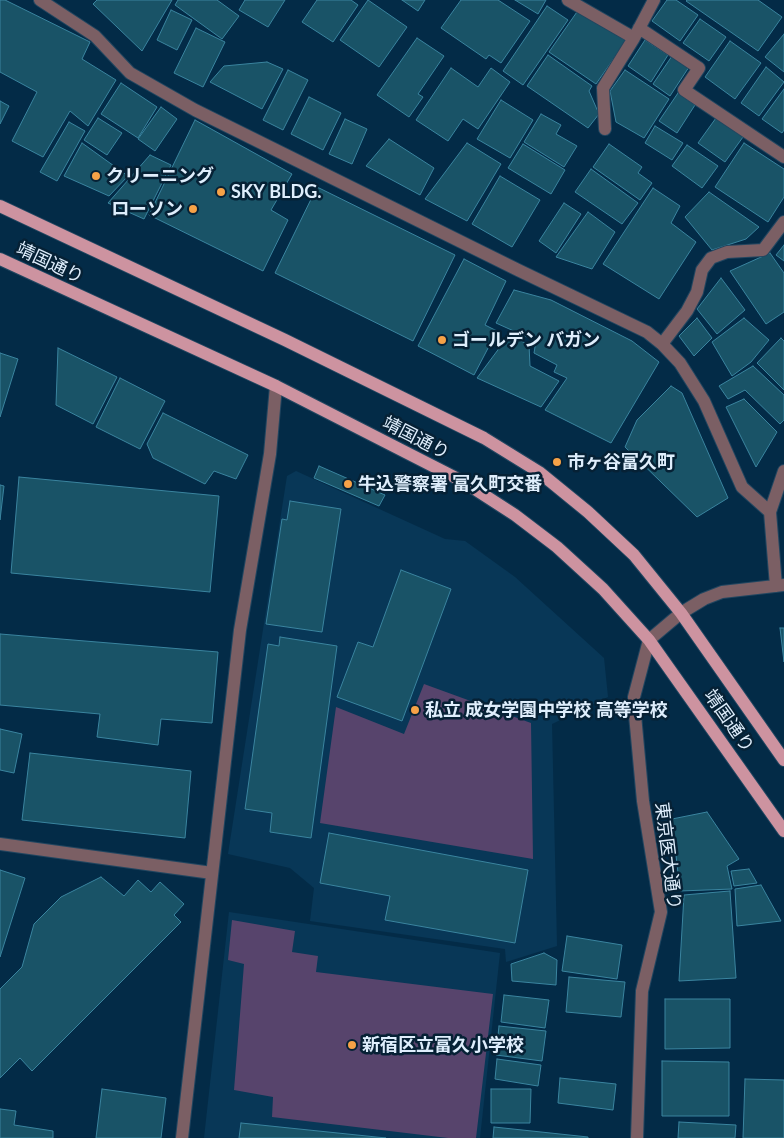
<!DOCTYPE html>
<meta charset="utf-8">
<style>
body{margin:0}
canvas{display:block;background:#032b47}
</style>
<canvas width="784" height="1138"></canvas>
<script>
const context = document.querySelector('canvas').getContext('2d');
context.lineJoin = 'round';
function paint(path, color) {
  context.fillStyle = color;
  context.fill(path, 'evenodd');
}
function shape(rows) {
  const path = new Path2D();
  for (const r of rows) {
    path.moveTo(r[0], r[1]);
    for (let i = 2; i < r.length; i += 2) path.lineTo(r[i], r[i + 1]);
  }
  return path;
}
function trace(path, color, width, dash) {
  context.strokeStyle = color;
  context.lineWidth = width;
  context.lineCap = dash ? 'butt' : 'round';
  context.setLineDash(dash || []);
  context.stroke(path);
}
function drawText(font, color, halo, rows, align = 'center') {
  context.font = font + ' Lato,"Noto Sans JP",sans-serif';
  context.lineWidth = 5;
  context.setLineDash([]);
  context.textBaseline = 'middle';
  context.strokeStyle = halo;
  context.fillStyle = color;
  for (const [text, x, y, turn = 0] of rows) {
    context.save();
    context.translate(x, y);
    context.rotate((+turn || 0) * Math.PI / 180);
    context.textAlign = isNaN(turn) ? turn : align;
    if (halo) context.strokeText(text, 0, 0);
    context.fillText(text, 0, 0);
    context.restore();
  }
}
paint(shape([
 [296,471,445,539,465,541,515,577,604,658,608,697,552,724,557,946,506,962,505,949,310,921,314,888,290,868,228,854,287,476],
 [229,912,500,953,480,1138,204,1138]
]), '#083757');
paint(shape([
 [424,684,531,723,533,859,320,823,336,707,404,734],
 [232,920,295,931,292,952,318,956,316,972,493,994,476,1138,448,1138,272,1117,273,1097,234,1090,244,964,228,960]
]), '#57446c');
const building = shape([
 [0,0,5,0,90,42,82,59,116,80,88,126,70,111,43,157,12,141,37,92,0,72,0,0],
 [97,0,172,0,142,51,93,4,97,0],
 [178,0,217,0,239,16,222,39,175,5,178,0],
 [245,0,285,0,268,27,239,10,245,0],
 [317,0,351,0,358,5,333,42,302,22,317,0],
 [368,0,407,27,379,67,340,40,368,0],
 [402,0,425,0,418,11,402,0],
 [461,0,498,0,530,21,501,63,489,55,486,59,441,28,461,0],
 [515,0,546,0,538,14,515,0],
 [667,0,676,0,698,15,680,41,652,21,667,0],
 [687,0,758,0,782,17,758,51,686,1,687,0],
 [547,6,568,20,523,85,503,71,547,6],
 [579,9,626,41,596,84,549,52,579,9],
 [171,10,192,20,177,50,157,40,171,10],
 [700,19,726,37,709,61,683,43,700,19],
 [196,28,225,42,203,87,174,73,196,28],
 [784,34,784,72,765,57,784,34],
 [417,38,444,56,418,94,423,97,409,117,377,95,417,38],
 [645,40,668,55,651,82,628,66,645,40],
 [730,41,761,63,735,99,705,77,730,41],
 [548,55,592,86,589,91,599,114,588,128,527,86,548,55],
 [672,56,689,67,670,96,653,84,672,56],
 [267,62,283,69,262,109,210,82,224,66,267,62],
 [766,67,784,82,759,116,741,103,766,67],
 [451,68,478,87,491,68,510,82,478,129,463,119,448,141,416,120,451,68],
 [288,70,308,80,283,130,263,120,288,70],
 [625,70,669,99,644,138,616,122,610,91,625,70],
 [121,83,157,107,138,138,101,114,121,83],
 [784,89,784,130,782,133,762,119,784,89],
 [678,93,695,105,677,133,659,121,678,93],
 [309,97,341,113,323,150,291,134,309,97],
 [501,100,533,120,510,158,477,139,501,100],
 [0,101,9,106,0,124,0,101],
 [161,107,177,119,155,151,138,139,161,107],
 [541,114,561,125,556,134,577,146,564,167,524,142,541,114],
 [98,118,122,133,107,155,84,140,98,118],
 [716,118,743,137,725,162,698,143,716,118],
 [345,119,367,129,352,164,329,154,345,119],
 [195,120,292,174,271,210,288,220,263,271,149,215,195,120],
 [69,122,85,131,57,181,40,172,69,122],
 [655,126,683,143,672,160,645,143,655,126],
 [389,139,434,168,420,195,366,166,389,139],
 [82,143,128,176,109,196,64,176,82,143],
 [467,143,501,164,467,221,425,199,467,143],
 [744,143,784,169,784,197,768,222,715,187,744,143],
 [523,144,565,170,551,194,508,168,523,144],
 [609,144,642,167,638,173,652,183,640,200,593,167,609,144],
 [687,145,718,166,702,188,672,166,687,145],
 [150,155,171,165,144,219,108,203,150,155],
 [591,169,638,203,622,224,575,192,591,169],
 [500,176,540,200,512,247,472,224,500,176],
 [317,187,455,255,413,341,275,273,317,187],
 [653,188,680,206,671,223,696,242,659,299,603,264,653,188],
 [709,192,759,227,746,239,712,250,685,217,709,192],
 [564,203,581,214,556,253,539,241,564,203],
 [588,212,615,232,592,269,556,257,588,212],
 [784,245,784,261,776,255,784,245],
 [770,253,784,273,784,312,766,324,730,271,770,253],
 [464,259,506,281,485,325,497,331,474,375,418,346,464,259],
 [721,278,745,310,717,334,697,309,721,278],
 [514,290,551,300,632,341,659,362,611,443,545,410,567,378,554,372,557,365,534,353,536,341,496,323,514,290],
 [697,318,712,338,694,356,679,336,697,318],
 [744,318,769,340,751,362,732,376,712,342,744,318],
 [509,335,529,345,530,366,559,381,541,407,477,378,509,335],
 [781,338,784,341,784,390,757,363,781,338],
 [58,348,117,377,93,424,56,405,58,348],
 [0,353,18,359,0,417,0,353],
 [753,366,784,395,784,420,780,424,745,390,728,399,719,386,753,366],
 [120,378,165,401,140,449,96,427,120,378],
 [671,386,682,393,728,498,697,517,625,447,637,420,671,386],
 [744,399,777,432,756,467,726,407,744,399],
 [163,413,248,455,236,479,214,471,205,484,153,458,147,444,163,413],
 [319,466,385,495,379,506,314,478,319,466],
 [19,477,219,496,210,592,11,573,19,477],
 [0,485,4,486,0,520,0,485],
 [290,501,341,509,322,632,266,624,282,519,287,520,290,501],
 [401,570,451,589,402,721,337,697,358,642,373,647,401,570],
 [780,628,784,628,784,662,780,628],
 [0,634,218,652,212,723,161,719,158,745,97,737,100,714,0,705,0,634],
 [280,637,337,646,311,838,270,832,272,813,245,809,268,644,279,646,280,637],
 [0,729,22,734,14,773,0,770,0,729],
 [30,753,191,771,185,838,22,820,30,753],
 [707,812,739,859,727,866,732,889,680,891,672,819,707,812],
 [329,833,528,870,515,943,385,920,390,896,320,883,329,833],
 [749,869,757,883,734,886,731,871,749,869],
 [0,870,25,878,0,957,0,870],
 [101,877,124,896,138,880,151,892,160,882,184,904,174,915,181,922,32,1071,20,1058,0,1078,0,989,22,967,34,924,61,897,101,877],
 [761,885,781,921,737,926,735,889,761,885],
 [730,891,736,978,679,981,684,895,730,891],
 [567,936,622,945,617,979,562,971,567,936],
 [544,953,557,960,556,985,512,981,511,964,544,953],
 [569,977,625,982,621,1017,566,1012,569,977],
 [504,995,549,1000,545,1028,501,1022,504,995],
 [665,999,730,999,730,1048,665,1049,665,999],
 [499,1026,546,1031,542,1061,496,1055,499,1026],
 [497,1059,541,1065,538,1086,495,1079,497,1059],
 [662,1061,729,1062,729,1116,662,1116,662,1061],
 [560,1078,616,1084,613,1110,558,1103,560,1078],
 [745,1079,784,1080,784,1138,743,1138,745,1079],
 [102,1089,166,1098,161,1138,96,1138,102,1089],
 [491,1089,531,1089,530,1123,491,1123,491,1089],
 [0,1109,16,1111,14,1125,53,1131,53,1138,0,1138,0,1109],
 [679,1122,736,1125,735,1138,678,1138,679,1122],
 [241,1123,386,1138,239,1138,241,1123],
 [494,1127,588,1137,588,1138,493,1138,494,1127]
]);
paint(building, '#195367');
trace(building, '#3a849f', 1);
const minor = shape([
 [40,0,95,36,130,73,195,110,518,270,647,332,662,344,680,363,704,401,742,487,770,512],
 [568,0,634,38,654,0],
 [639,28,699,68,684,90,784,157],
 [605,129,603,88,634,38],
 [662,344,687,311,697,292,702,270,711,258,727,252,763,250,784,222],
 [776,586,770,512,784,471],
 [0,844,212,873],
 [182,1138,240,630,270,454,276,386],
 [637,1138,642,991,661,912,643,801,635,715,634,697,649,640,681,613,704,599,722,592,784,585]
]);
const major = shape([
 [0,206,285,340,484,438,539,472,588,512,634,555,681,613,784,760],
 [0,259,276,386,464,482,515,515,557,547,603,589,649,640,784,831]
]);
trace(minor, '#224660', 14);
trace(major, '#224660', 14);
trace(minor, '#7b5f64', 12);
trace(major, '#cd93a0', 12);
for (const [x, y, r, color] of [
 [96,176,5,"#f6a247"],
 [221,192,5,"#f6a247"],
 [193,209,5,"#f6a247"],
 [442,340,5,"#f6a247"],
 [557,462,5,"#f6a247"],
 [348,484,5,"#f6a247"],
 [415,710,5,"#f6a247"],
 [352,1045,5,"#f6a247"]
]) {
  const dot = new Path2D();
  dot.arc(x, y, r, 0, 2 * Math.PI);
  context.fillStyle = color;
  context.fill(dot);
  trace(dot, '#062135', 2);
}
drawText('bold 18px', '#dfeefc', '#062135', [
 ["クリーニング",106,176],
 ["SKY BLDG.",231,192],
 ["ローソン",183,209,"right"],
 ["ゴールデン バガン",452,340],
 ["市ヶ谷富久町",567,462],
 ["牛込警察署 富久町交番",358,484],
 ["私立 成女学園中学校 高等学校",425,710],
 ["新宿区立富久小学校",362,1045]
], 'left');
drawText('18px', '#dfeefc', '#062135', [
 ["靖国通り",50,263,25],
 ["靖国通り",416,438,27],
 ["靖国通り",729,721,55],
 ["東京医大通り",668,856,83]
]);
</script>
